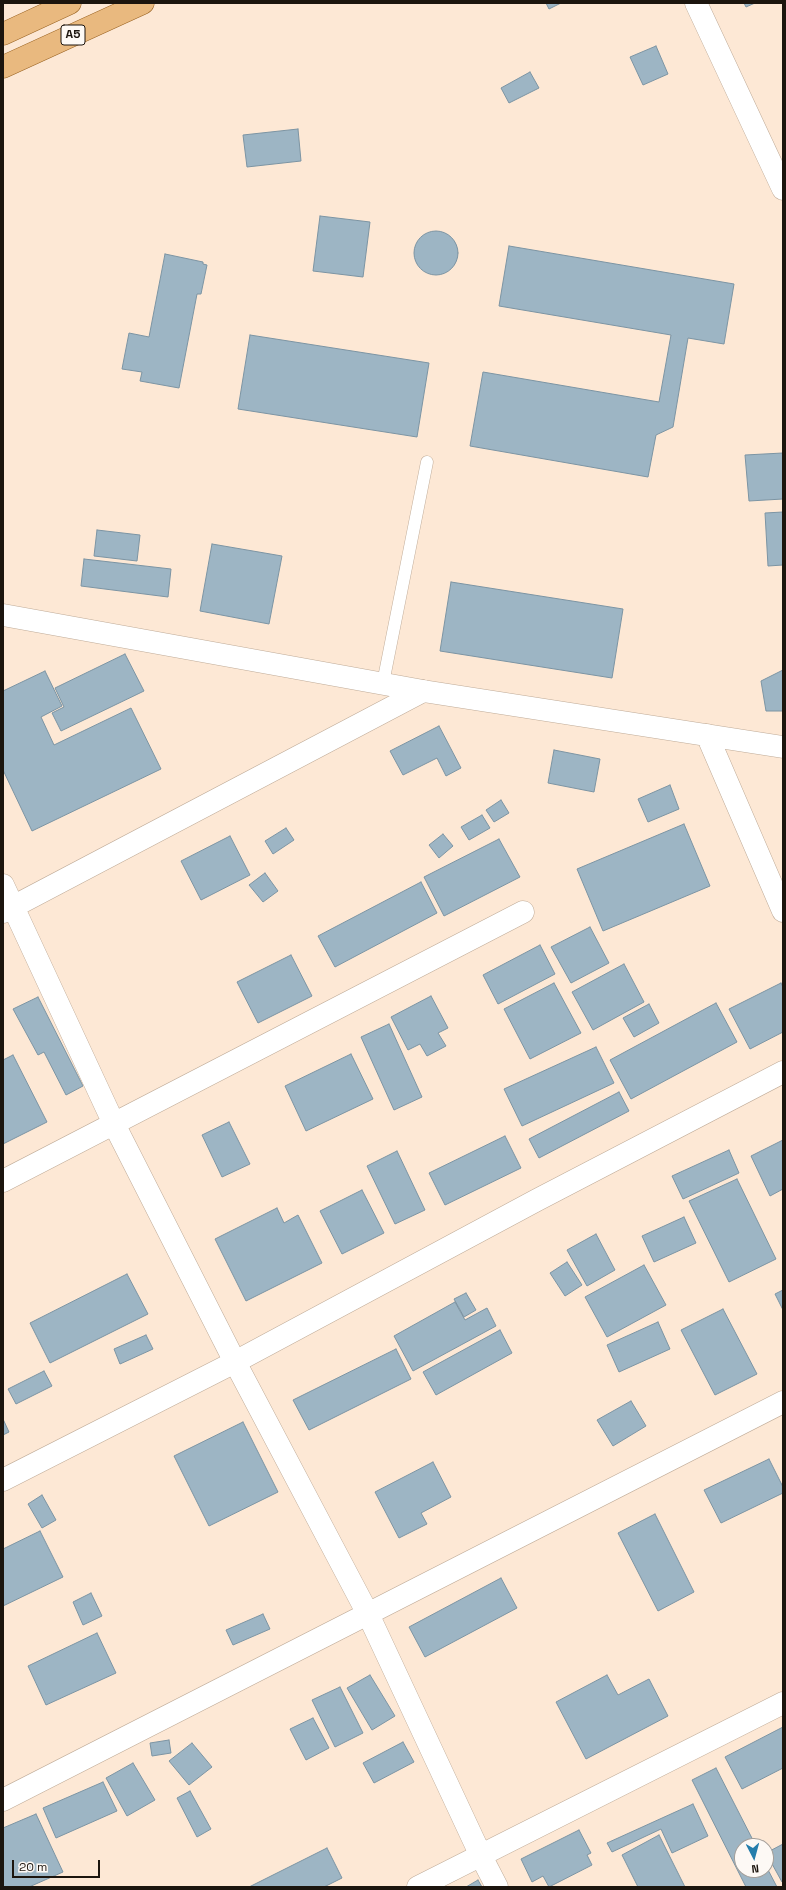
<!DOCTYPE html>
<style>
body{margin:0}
#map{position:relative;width:786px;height:1890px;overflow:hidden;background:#fde8d5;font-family:"Space Grotesk",sans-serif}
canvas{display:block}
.frame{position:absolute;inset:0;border:4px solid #1c150e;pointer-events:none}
.north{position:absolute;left:734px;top:1838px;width:40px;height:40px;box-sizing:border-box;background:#fdf9f5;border:1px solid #a39e99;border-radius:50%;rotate:174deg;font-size:11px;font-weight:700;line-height:16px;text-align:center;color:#1c150e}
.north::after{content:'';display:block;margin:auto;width:14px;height:18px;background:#257eac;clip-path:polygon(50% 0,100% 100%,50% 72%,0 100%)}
.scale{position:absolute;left:12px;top:1860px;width:88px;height:18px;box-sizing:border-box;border:2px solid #1c150e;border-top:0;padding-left:5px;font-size:12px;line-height:14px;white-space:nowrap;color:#1c150e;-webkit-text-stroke:3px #fdf9f5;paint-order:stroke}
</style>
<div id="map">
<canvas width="786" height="1890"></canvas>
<div class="frame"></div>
<div class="north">N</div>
<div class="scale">20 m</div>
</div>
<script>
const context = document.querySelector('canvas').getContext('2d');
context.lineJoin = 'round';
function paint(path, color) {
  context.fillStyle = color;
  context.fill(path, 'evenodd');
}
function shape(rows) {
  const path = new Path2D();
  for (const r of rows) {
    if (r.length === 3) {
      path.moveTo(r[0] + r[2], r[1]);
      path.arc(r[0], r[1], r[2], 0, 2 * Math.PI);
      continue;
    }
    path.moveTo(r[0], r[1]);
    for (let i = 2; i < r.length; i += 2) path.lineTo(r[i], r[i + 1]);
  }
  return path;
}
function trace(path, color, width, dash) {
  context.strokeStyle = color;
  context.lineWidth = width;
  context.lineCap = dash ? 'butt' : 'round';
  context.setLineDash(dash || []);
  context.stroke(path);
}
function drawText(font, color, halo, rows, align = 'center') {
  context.font = font + ' "Space Grotesk",sans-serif';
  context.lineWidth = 4;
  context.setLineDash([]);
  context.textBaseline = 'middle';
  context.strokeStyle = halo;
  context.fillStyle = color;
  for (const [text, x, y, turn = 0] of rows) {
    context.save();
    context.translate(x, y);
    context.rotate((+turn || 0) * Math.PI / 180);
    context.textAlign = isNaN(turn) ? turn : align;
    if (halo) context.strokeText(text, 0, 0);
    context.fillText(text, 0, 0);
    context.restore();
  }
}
const building = shape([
 [546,3,561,3,549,9,546,3],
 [744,3,755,3,746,7,744,3],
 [656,46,668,74,643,85,630,57,656,46],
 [530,72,539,88,509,103,501,88,530,72],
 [298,129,301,161,247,167,243,135,298,129],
 [320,216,370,222,363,277,313,271,320,216],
 [436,253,22],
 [509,246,734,284,724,344,688,338,673,427,656,435,648,477,470,446,483,372,659,402,671,335,499,306,509,246],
 [165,254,203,262,203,264,207,265,201,294,197,294,179,388,140,381,142,372,122,369,129,333,149,337,165,254],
 [250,335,429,363,417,437,238,409,250,335],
 [783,453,783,499,749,501,745,455,783,453],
 [783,512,783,565,768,566,765,513,783,512],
 [97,530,140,535,137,561,94,556,97,530],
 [212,544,282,556,269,624,200,611,212,544],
 [84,559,171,569,168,597,81,586,84,559],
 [451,582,623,609,612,678,440,651,451,582],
 [125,654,144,691,61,731,52,713,64,707,55,688,125,654],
 [783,670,783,711,766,711,761,681,783,670],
 [45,671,62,706,41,717,54,745,131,708,161,769,32,831,3,770,3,691,45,671],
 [439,726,461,768,446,776,437,758,403,775,390,751,439,726],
 [554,750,600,759,594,792,548,783,554,750],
 [670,785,679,809,648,822,638,799,670,785],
 [501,800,509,813,494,822,486,810,501,800],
 [482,815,490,828,469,840,461,827,482,815],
 [684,824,710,886,603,931,577,869,684,824],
 [286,828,294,840,273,854,265,841,286,828],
 [443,834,453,846,439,858,429,845,443,834],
 [230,836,250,875,201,900,181,861,230,836],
 [499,839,520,877,444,916,424,877,499,839],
 [265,873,278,891,263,902,249,885,265,873],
 [421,882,437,913,335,967,318,936,421,882],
 [590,927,609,963,571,983,551,947,590,927],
 [540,945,555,974,498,1004,483,975,540,945],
 [291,955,312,996,258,1023,237,982,291,955],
 [624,964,644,1002,593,1030,572,992,624,964],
 [554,983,581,1033,530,1059,504,1009,554,983],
 [781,983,783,987,783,1032,750,1049,729,1009,781,983],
 [431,996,448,1028,438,1033,446,1046,427,1056,420,1044,408,1050,391,1017,431,996],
 [38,997,83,1086,66,1095,44,1052,38,1055,13,1009,38,997],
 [716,1003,737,1042,631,1099,610,1060,716,1003],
 [649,1004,659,1023,634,1037,623,1018,649,1004],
 [389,1024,422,1097,394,1110,361,1037,389,1024],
 [596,1047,614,1083,522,1126,504,1089,596,1047],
 [351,1054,373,1099,306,1131,285,1086,351,1054],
 [13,1055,47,1122,3,1144,3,1060,13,1055],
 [619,1092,629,1111,539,1158,529,1139,619,1092],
 [229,1122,250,1164,222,1177,202,1135,229,1122],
 [505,1136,521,1168,445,1205,429,1173,505,1136],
 [783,1140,783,1189,770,1196,751,1156,783,1140],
 [729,1150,739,1173,683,1199,672,1176,729,1150],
 [397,1151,425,1210,395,1224,367,1166,397,1151],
 [737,1179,776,1259,729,1282,689,1201,737,1179],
 [362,1190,384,1233,342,1254,320,1211,362,1190],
 [277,1208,284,1223,298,1215,322,1263,246,1301,215,1239,277,1208],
 [684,1217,696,1243,654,1262,642,1236,684,1217],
 [596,1234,615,1270,587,1286,567,1250,596,1234],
 [567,1262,582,1285,565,1296,550,1273,567,1262],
 [644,1265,666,1305,607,1337,585,1297,644,1265],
 [127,1274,148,1314,50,1363,30,1323,127,1274],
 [783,1290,783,1310,775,1294,783,1290],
 [466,1293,476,1310,464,1317,454,1299,466,1293],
 [455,1302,465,1320,487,1308,496,1326,413,1371,394,1336,455,1302],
 [723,1309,757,1374,715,1395,681,1330,723,1309],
 [658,1322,670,1349,619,1372,607,1345,658,1322],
 [500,1330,512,1353,436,1395,423,1372,500,1330],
 [146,1335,153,1349,120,1364,114,1349,146,1335],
 [396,1349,411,1379,309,1430,293,1400,396,1349],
 [44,1371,52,1386,16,1404,8,1389,44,1371],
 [631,1401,646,1426,613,1446,597,1420,631,1401],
 [3,1419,9,1432,3,1435,3,1419],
 [243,1422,278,1492,209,1526,174,1456,243,1422],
 [769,1459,783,1487,783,1493,721,1523,704,1490,769,1459],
 [433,1462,451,1497,421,1513,427,1524,399,1538,375,1492,433,1462],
 [42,1495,56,1520,42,1528,28,1504,42,1495],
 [655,1514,694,1592,658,1611,618,1533,655,1514],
 [40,1531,63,1577,3,1606,3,1549,40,1531],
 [501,1578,517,1608,425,1657,409,1627,501,1578],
 [91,1593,102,1616,83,1625,73,1602,91,1593],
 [263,1614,270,1629,233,1645,226,1630,263,1614],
 [97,1633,116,1673,46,1705,28,1666,97,1633],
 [370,1675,395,1716,372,1730,347,1688,370,1675],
 [607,1675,618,1695,649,1679,668,1716,586,1759,556,1702,607,1675],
 [340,1687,363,1733,335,1747,312,1700,340,1687],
 [313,1718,329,1748,306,1760,290,1729,313,1718],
 [783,1727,783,1768,742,1789,725,1757,783,1727],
 [169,1740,171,1753,152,1756,150,1743,169,1740],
 [403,1742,414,1762,374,1783,363,1763,403,1742],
 [192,1743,212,1767,189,1785,169,1761,192,1743],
 [133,1763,155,1800,127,1816,106,1778,133,1763],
 [716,1768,756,1846,742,1846,742,1870,766,1870,766,1866,777,1887,746,1887,692,1780,716,1768],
 [103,1782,117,1811,56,1838,43,1808,103,1782],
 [190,1791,211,1829,197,1837,177,1798,190,1791],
 [693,1804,708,1836,672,1853,661,1829,612,1852,607,1843,693,1804],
 [36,1814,63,1872,29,1887,3,1887,3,1828,36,1814],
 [579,1830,591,1853,587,1855,592,1865,549,1887,543,1876,532,1882,521,1859,579,1830],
 [659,1835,685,1887,638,1887,622,1855,659,1835],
 [783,1844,783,1882,782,1882,766,1853,783,1844],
 [327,1848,342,1878,324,1887,249,1887,327,1848],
 [478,1880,482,1887,466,1887,478,1880]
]);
paint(building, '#9db5c4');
trace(building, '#7c94a3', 1);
const service = shape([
 [383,683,427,462]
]);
const minor = shape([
 [696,3,783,189],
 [3,885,114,1124,235,1362,368,1614,481,1856,497,1887],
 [3,912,423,691],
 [3,1181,523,912],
 [3,1800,783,1402],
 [418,1887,783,1703]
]);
const tertiary = shape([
 [3,615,423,691,783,747],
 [707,735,783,911],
 [3,1480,235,1362,537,1200,783,1072]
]);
const primary = shape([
 [3,34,70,3],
 [3,67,143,3]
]);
trace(service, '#bfab98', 13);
trace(minor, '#bfab98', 23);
trace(tertiary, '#bfab98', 23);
trace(primary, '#986120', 23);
trace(service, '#fff', 12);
trace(minor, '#fff', 22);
trace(tertiary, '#fff', 22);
trace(primary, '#e9b97f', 22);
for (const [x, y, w] of [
 [73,35,24]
]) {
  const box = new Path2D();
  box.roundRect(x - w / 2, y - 10, w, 20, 3);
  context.fillStyle = '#fdf9f5';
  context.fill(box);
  trace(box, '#1c150e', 1);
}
drawText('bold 12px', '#1c150e', null, [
 ["A5",73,35]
]);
</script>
